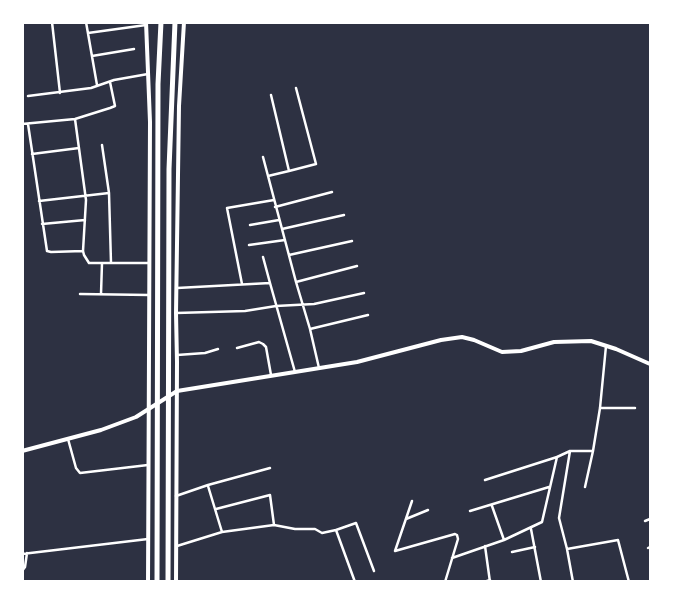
<!DOCTYPE html>
<style>
body{margin:0}
#map{position:relative;width:673px;height:604px;overflow:hidden;background:#2d3142;font-family:"DejaVu Sans",sans-serif}
canvas{display:block}
.frame{position:absolute;inset:0;border:24px solid #fff;pointer-events:none}
</style>
<div id="map">
<canvas width="673" height="604"></canvas>
<div class="frame"></div>
</div>
<script>
const context = document.querySelector('canvas').getContext('2d');
context.lineJoin = 'round';
function shape(rows) {
  const path = new Path2D();
  for (const r of rows) {
    path.moveTo(r[0], r[1]);
    for (let i = 2; i < r.length; i += 2) path.lineTo(r[i], r[i + 1]);
  }
  return path;
}
function trace(path, color, width, dash) {
  context.strokeStyle = color;
  context.lineWidth = width;
  context.lineCap = dash ? 'butt' : 'round';
  context.setLineDash(dash || []);
  context.stroke(path);
}
trace(shape([
 [52,22,60,93],
 [86,22,97,85],
 [242,22,244,22],
 [88,33,146,25],
 [92,56,134,49],
 [28,96,91,88,114,80,148,74],
 [22,124,75,119,110,108,115,106,110,82],
 [28,124,47,251,51,252,83,251,86,200,75,119],
 [102,145,109,193,111,263,149,263],
 [32,154,79,148],
 [263,157,296,282,310,329,319,368],
 [289,171,316,164,296,88],
 [268,176,289,171,271,95],
 [39,201,109,193],
 [275,207,332,192],
 [42,224,85,220],
 [250,225,279,220],
 [282,229,344,215],
 [249,245,285,240],
 [83,251,84,255,89,263,111,263],
 [289,255,352,241],
 [296,282,357,266],
 [270,283,295,372],
 [242,284,227,208,274,200],
 [177,288,270,283,263,257],
 [80,294,149,295],
 [101,294,102,263],
 [176,313,245,311,276,306,314,304,364,293],
 [310,329,368,315],
 [237,348,259,342,263,344,266,347,271,375],
 [177,355,205,353,218,349],
 [600,408,635,408],
 [68,439,76,468,80,473,148,465],
 [570,451,559,518,567,549,573,582],
 [485,480,557,457],
 [208,486,222,532],
 [585,487,593,451,600,408,606,346],
 [176,496,208,485,270,468],
 [412,501,395,551,455,534,457,535,458,539,445,582],
 [492,506,504,540],
 [216,509,270,495,274,525],
 [470,511,549,487],
 [406,519,428,510],
 [645,521,650,519],
 [531,529,541,582],
 [336,530,356,523,374,571],
 [177,546,222,532,274,525,295,529,315,529,322,533,336,530,355,582],
 [485,546,490,582],
 [648,548,650,547],
 [567,549,618,540,629,582],
 [512,552,535,547],
 [22,554,148,539],
 [452,558,504,540,542,522,557,457,570,451,593,451],
 [22,571,25,567,27,553],
 [484,582,490,580]
]), '#fff', 2.5);
trace(shape([
 [146,22,150,122,148,582],
 [176,582,177,362,176,313,179,106,184,22]
]), '#fff', 4);
trace(shape([
 [22,451,101,430,136,417,177,391,357,362,441,340,462,337,474,340,502,352,521,351,554,342,591,341,616,349,650,364]
]), '#fff', 4);
trace(shape([
 [157,582,158,84,161,22],
 [168,582,169,169,175,22]
]), '#fff', 5);
</script>
